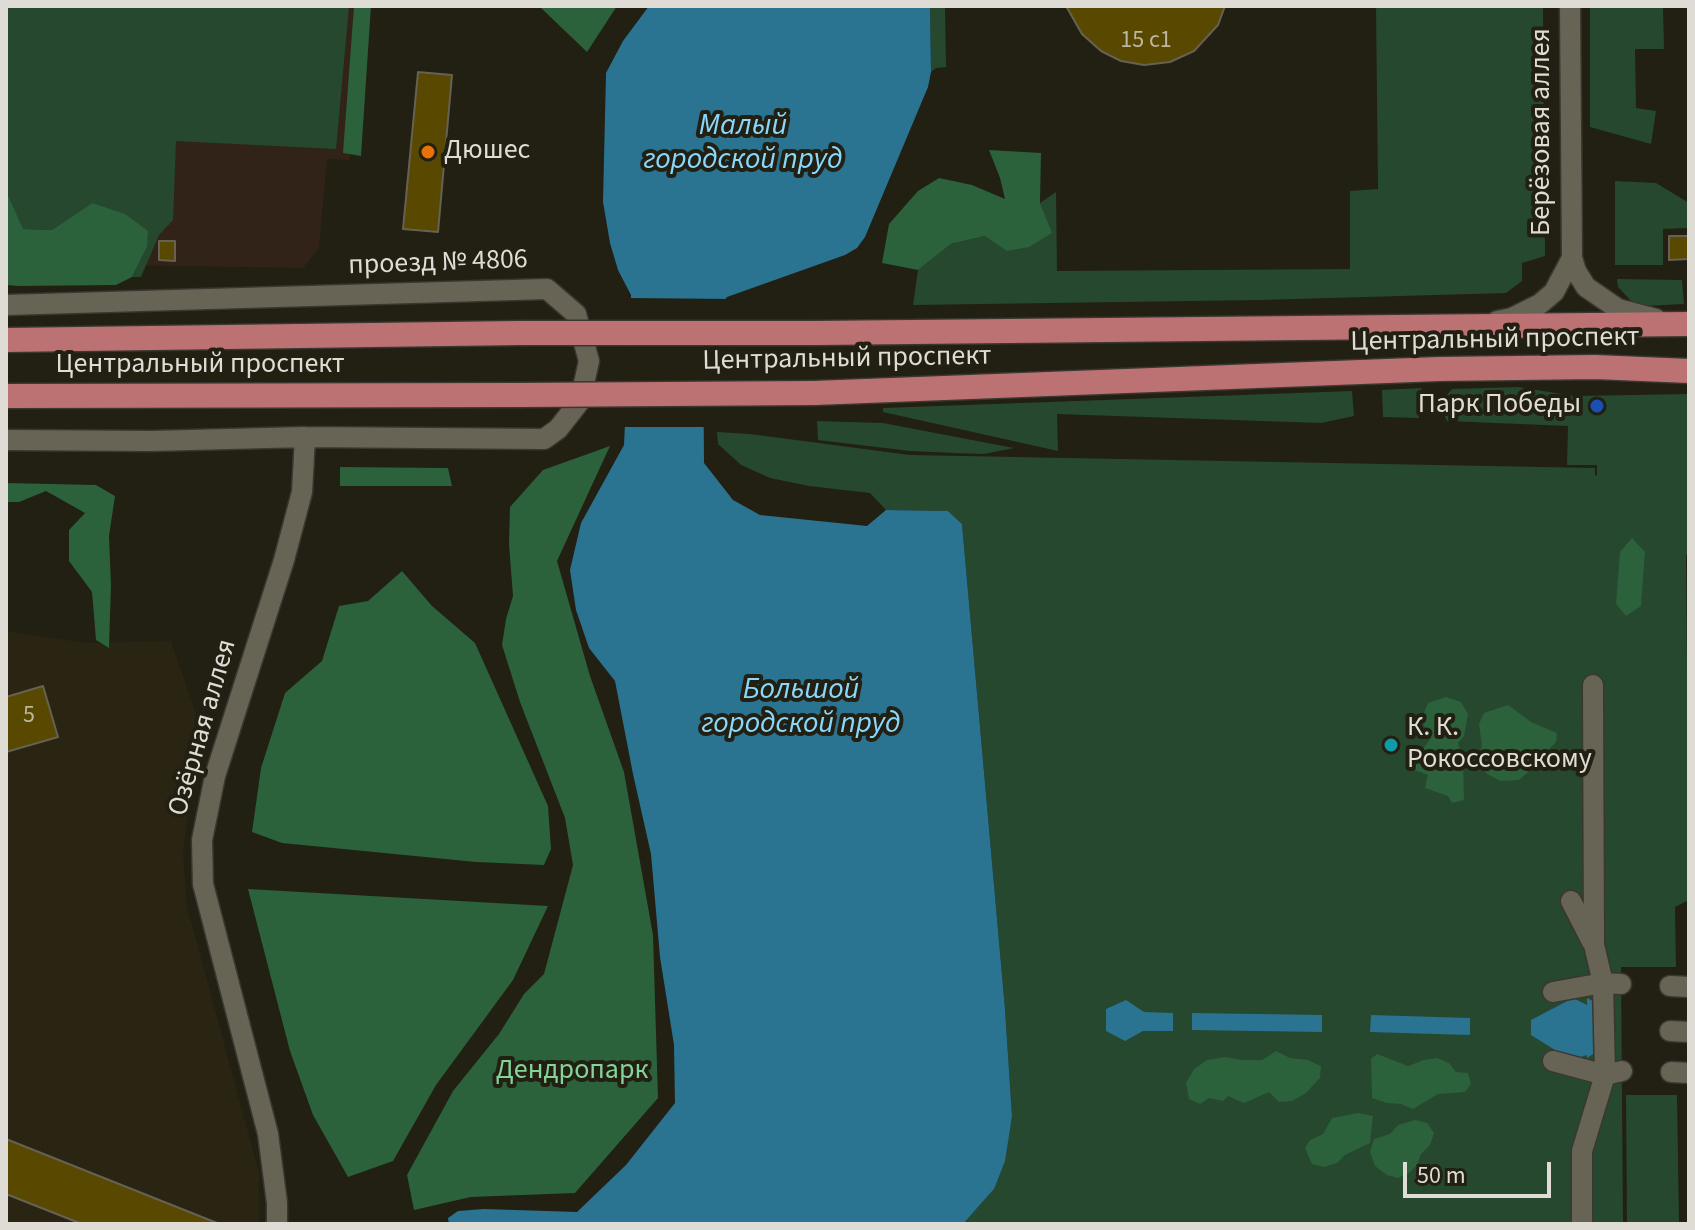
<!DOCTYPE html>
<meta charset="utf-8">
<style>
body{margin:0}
#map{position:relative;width:1695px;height:1230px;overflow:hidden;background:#221f13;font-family:"Source Sans 3",sans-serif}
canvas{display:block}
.frame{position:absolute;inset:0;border:8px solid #dedcd4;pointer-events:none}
.scale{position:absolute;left:1403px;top:1162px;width:148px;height:36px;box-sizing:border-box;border:4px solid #dedcd4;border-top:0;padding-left:10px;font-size:24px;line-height:28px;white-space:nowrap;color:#dedcd4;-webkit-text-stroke:6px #221f13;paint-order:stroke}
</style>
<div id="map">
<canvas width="1695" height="1230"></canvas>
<div class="frame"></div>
<div class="scale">50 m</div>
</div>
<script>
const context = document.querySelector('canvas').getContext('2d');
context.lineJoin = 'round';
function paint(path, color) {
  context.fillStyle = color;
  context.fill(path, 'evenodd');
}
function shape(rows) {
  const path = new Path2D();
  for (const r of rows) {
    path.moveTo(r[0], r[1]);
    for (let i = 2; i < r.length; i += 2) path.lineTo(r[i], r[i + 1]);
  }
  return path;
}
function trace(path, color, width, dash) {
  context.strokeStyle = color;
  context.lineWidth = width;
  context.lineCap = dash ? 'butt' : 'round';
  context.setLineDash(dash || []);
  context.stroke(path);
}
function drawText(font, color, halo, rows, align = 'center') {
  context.font = font + ' "Source Sans 3",sans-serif';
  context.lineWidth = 8;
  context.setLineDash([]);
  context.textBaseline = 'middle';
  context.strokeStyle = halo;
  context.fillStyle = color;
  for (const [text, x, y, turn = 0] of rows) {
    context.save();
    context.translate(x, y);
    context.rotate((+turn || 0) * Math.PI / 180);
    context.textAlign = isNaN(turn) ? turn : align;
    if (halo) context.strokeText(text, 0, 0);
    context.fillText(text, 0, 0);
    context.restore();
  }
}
paint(shape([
 [6,631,86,643,171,641,207,746,189,807,183,853,187,906,259,1173,259,1224,6,1224]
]), '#2a2513');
paint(shape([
 [6,6,361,6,350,160,327,159,319,248,303,268,112,265,6,267]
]), '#322318');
paint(shape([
 [6,6,349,6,336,149,176,141,173,220,159,235,141,277,132,277,147,247,92,203,52,230,22,229,6,191],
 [930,6,945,6,946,67,936,68,931,72],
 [1376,6,1543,6,1545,256,1522,263,1522,281,1506,293,1260,300,913,305,918,270,951,244,985,236,1051,233,1040,203,1056,192,1057,271,1350,269,1350,191,1378,189],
 [1590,6,1663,6,1664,49,1635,49,1636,108,1656,111,1651,144,1590,127],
 [1615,181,1656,183,1689,203,1689,228,1663,229,1663,265,1615,265],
 [1617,279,1682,280,1684,304,1644,306,1633,303,1618,287],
 [1518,387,1574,396,1689,394,1689,554,1686,555,1689,900,1675,907,1676,967,1621,967,1623,1224,963,1224,994,1189,1012,1116,1005,1009,962,524,948,511,886,510,870,493,809,486,770,478,741,465,718,444,717,432,750,434,910,455,1595,468,1595,475,1597,476,1597,465,1567,465,1568,426,1447,421,1439,404,1452,389],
 [1422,388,1417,401,1419,418,1383,417,1382,390],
 [1352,391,1354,416,1321,423,1057,414,1058,451,883,412,883,408],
 [817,421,883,423,1014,448,984,454,955,453,910,451,818,440],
 [1626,1095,1677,1095,1679,1224,1627,1224]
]), '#26482f');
paint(shape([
 [354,6,371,6,361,156,343,153],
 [539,6,617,6,587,52],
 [989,150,1041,153,1040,203,1052,233,1029,247,1007,251,985,236,951,244,918,270,882,263,889,224,918,191,939,178,972,185,1005,199,1000,178],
 [6,191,23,229,52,230,92,203,125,214,148,231,147,247,132,277,116,285,18,286,6,285],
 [610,446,557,561,590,676,624,772,653,935,658,1098,575,1193,471,1197,414,1210,407,1175,453,1091,499,1034,524,994,544,974,573,865,565,818,520,702,502,645,506,619,513,596,509,544,510,507,543,470],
 [340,467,448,468,452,486,340,486],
 [6,483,96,485,115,496,109,536,111,585,109,648,96,640,92,592,69,561,69,530,85,513,46,491,19,502,6,502],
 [1632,538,1645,552,1641,606,1626,616,1616,604,1620,552],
 [402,571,432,606,475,643,548,806,551,849,544,865,476,862,282,843,252,832,261,768,285,693,322,661,339,606,368,601],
 [1446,697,1461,702,1468,714,1464,736,1458,743,1463,759,1464,800,1452,803,1448,796,1425,788,1428,775,1414,770,1414,761,1431,738,1421,720,1428,703],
 [1508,705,1531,722,1557,733,1556,742,1546,753,1536,758,1527,773,1519,780,1501,781,1487,774,1476,760,1482,746,1479,724,1484,713],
 [248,889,548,906,513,980,436,1085,393,1161,348,1177,313,1115,290,1051],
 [1276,1051,1290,1058,1308,1060,1321,1066,1320,1078,1306,1093,1292,1101,1279,1102,1269,1092,1244,1103,1228,1096,1223,1101,1209,1098,1200,1104,1189,1099,1186,1083,1194,1069,1207,1060,1225,1057,1241,1060,1262,1060],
 [1377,1054,1408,1066,1424,1060,1437,1058,1449,1063,1456,1072,1468,1073,1471,1084,1465,1092,1438,1094,1413,1109,1401,1104,1387,1103,1372,1098,1371,1059],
 [1358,1113,1373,1116,1370,1143,1345,1155,1337,1163,1324,1167,1312,1164,1305,1148,1310,1140,1323,1134,1332,1118],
 [1415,1120,1427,1123,1434,1133,1430,1145,1421,1154,1417,1165,1409,1173,1398,1178,1387,1175,1375,1166,1370,1152,1374,1139,1390,1134,1398,1125]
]), '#2b613b');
paint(shape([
 [649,6,930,6,931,72,928,87,865,237,857,248,845,255,727,297,703,328,704,463,733,500,760,515,867,526,886,510,948,511,962,524,1005,1009,1012,1116,1005,1161,994,1189,963,1224,449,1224,448,1218,458,1211,484,1209,577,1212,626,1165,675,1103,674,1045,660,957,651,854,633,774,615,681,589,648,576,610,570,570,581,523,624,445,631,295,618,270,610,243,603,202,606,73,623,41],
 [1573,998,1587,1005,1587,998,1595,1002,1596,1052,1587,1058,1587,1055,1571,1060,1531,1035,1531,1020],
 [1126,1000,1144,1012,1173,1013,1173,1031,1143,1031,1125,1041,1106,1031,1106,1009],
 [1192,1013,1322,1015,1322,1032,1192,1030],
 [1371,1015,1470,1018,1470,1035,1370,1032]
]), '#2a7492');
paint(shape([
 [627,298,733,299,729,300,707,330,708,427,622,427]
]), '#221f13');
const building = shape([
 [1066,6,1225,6,1218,25,1194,51,1170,62,1144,65,1121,61,1101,51,1082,34,1066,6],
 [418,72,452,75,438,232,403,229,418,72],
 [1669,236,1689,236,1689,259,1669,260,1669,236],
 [159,241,175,241,175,261,159,260,159,241],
 [43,686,58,737,6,752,6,697,43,686],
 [6,1139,217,1223,217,1224,82,1224,6,1194,6,1139]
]);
paint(building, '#584800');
trace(building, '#656254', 2);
const minor = shape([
 [1570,6,1572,258,1576,271,1586,287,1618,309,1656,319],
 [6,305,547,289,576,314,589,361,580,401,558,429,544,439,305,437,152,441,6,440],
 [1497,321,1512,318,1540,304,1554,292,1572,258],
 [1571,901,1592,942],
 [1670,986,1689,987],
 [1553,992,1603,983,1621,984],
 [1670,1031,1689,1032],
 [1553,1061,1605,1075,1622,1071],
 [1671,1072,1689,1073],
 [277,1224,277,1203,268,1134,203,884,202,840,215,776,284,560,302,492,305,437],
 [1582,1224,1582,1151,1605,1075,1603,983,1594,945,1593,685]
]);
const major = shape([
 [815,333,1689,324],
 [6,340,520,333],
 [814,393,1439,369,1595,367,1689,371],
 [6,396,520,395]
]);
trace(minor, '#3a3730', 23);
trace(major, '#3a3730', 27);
trace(minor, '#676456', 20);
trace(major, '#bc7272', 24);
const majorBridge = shape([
 [520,333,815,333],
 [520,395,814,393]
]);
trace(majorBridge, '#3a3730', 27, []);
trace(majorBridge, '#bc7272', 24);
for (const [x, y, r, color] of [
 [428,152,8,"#e8710a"],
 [1597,406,8,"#1a4fb4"],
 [1391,745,8,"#0f9aa8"]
]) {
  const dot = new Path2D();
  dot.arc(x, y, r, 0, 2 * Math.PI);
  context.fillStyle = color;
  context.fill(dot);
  trace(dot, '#221f13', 3);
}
drawText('24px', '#bcb79f', null, [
 ["15 с1",1146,42],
 ["5",29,717]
]);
drawText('28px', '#dedcd4', '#221f13', [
 ["Берёзовая аллея",1543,132,-90],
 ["проезд № 4806",438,264,-2],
 ["Центральный проспект",1495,341,-1],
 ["Центральный проспект",847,360,-1],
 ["Центральный проспект",200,366],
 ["Озёрная аллея",204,728,-74]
]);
drawText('28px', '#dedcd4', '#221f13', [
 ["Дюшес",444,152],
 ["Парк Победы",1581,406,"right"],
 ["К. К.",1407,729],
 ["Рокоссовскому",1407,761]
], 'left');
drawText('28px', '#84d398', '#221f13', [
 ["Дендропарк",572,1072]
]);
drawText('italic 30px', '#89d8fc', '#221f13', [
 ["Малый",743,127],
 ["городской пруд",743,161],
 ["Большой",801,691],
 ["городской пруд",801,725]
]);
</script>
